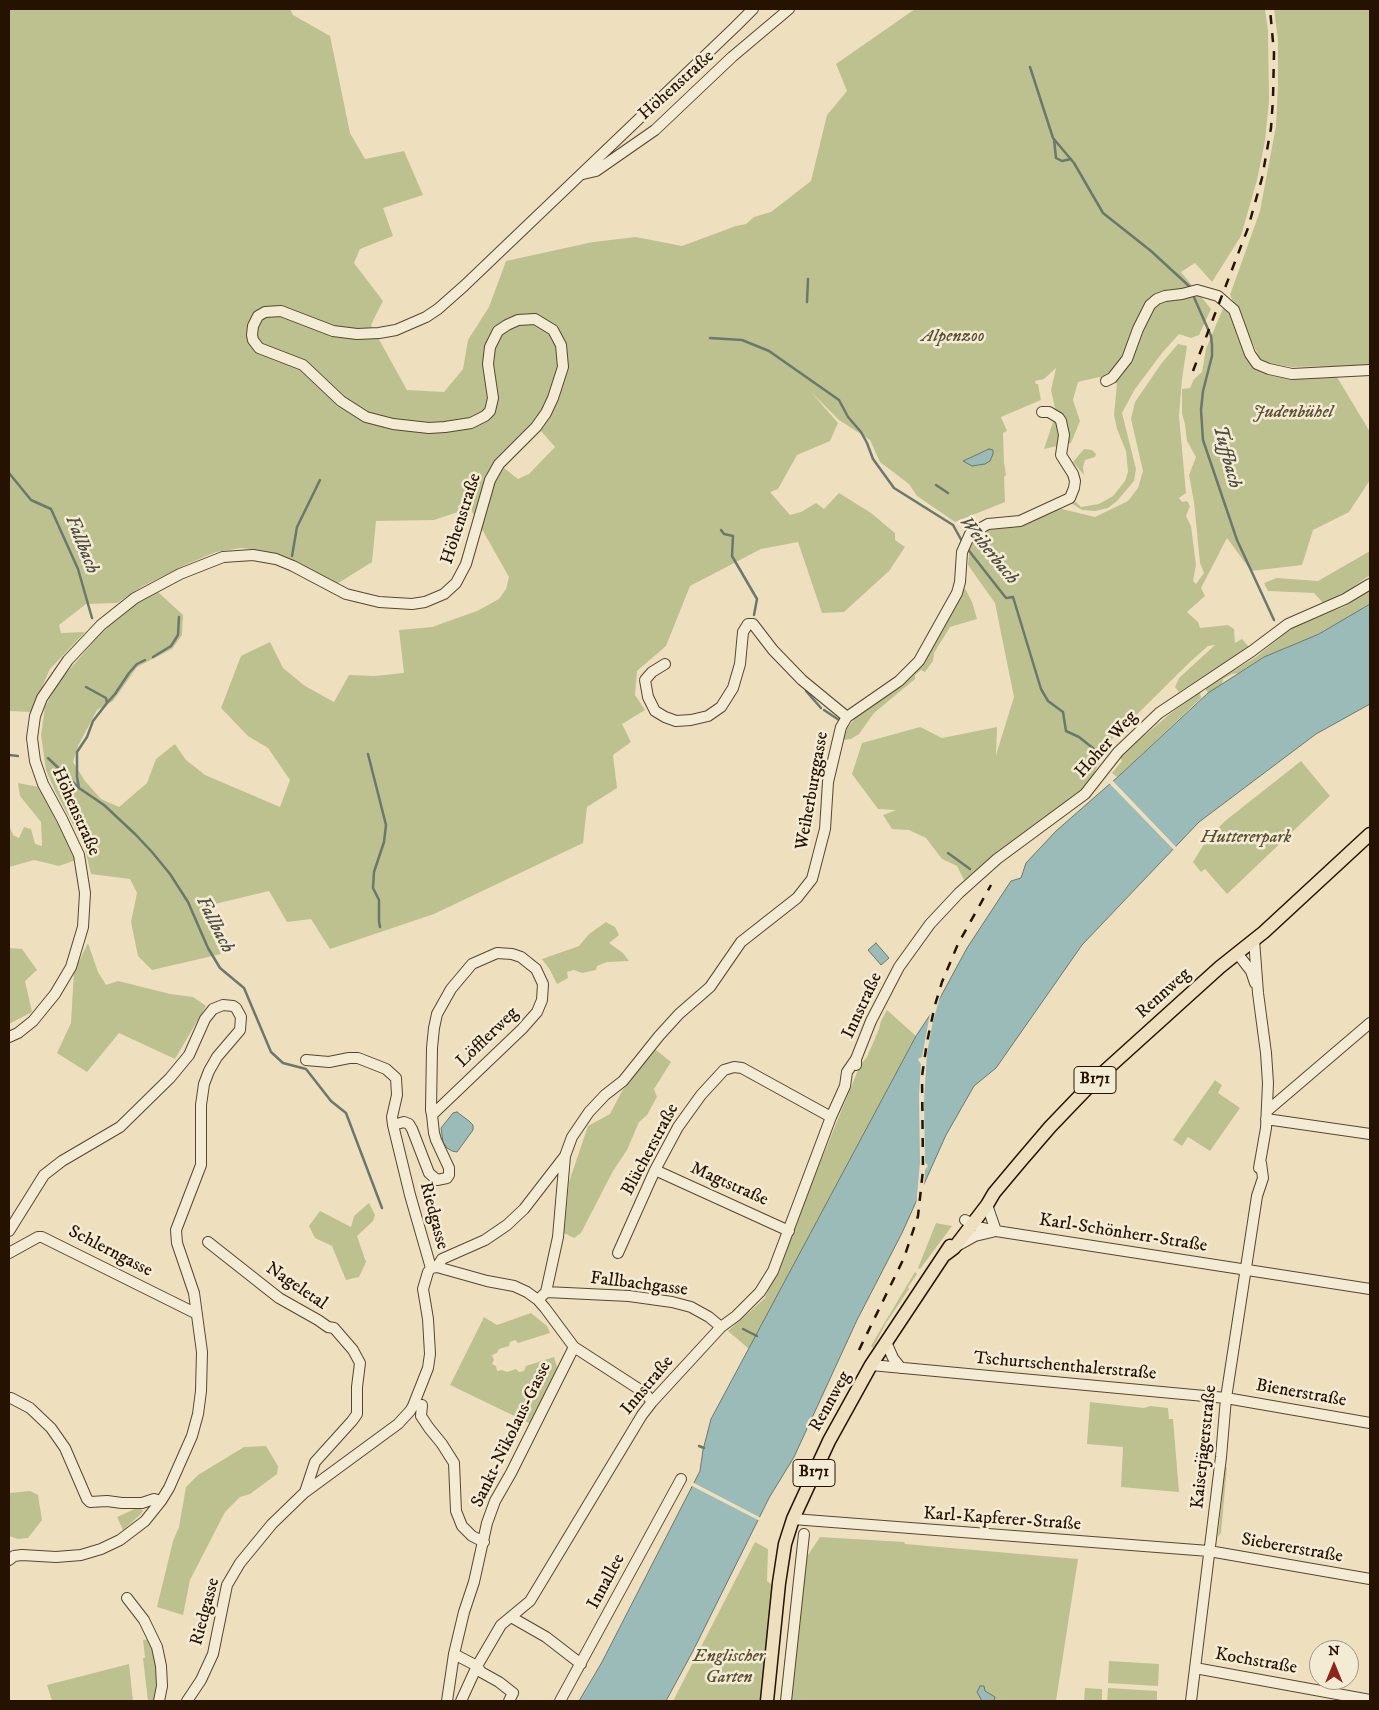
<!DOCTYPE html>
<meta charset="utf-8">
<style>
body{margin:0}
#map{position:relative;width:1379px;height:1710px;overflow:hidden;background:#eee0bf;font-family:"IM FELL DW Pica",serif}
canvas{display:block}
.frame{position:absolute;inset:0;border:10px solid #251200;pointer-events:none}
.north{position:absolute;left:1309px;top:1640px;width:50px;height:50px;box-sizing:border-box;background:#f4ebd5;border:1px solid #a19480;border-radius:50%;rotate:0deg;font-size:14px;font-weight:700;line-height:20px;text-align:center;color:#251200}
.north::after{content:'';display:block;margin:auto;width:18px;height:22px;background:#8f2418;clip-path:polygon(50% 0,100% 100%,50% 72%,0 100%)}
</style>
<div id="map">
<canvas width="1379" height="1710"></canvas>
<div class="frame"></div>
<div class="north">N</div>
</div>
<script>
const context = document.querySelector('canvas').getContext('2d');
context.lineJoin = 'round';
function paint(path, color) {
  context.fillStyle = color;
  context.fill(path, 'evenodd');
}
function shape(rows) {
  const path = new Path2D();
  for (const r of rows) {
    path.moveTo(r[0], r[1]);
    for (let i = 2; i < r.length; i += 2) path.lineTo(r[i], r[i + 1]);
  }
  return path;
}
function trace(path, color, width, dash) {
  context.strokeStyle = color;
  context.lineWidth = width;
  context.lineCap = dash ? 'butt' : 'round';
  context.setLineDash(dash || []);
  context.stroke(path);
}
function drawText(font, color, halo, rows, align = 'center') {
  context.font = font + ' "IM FELL DW Pica",serif';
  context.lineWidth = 5;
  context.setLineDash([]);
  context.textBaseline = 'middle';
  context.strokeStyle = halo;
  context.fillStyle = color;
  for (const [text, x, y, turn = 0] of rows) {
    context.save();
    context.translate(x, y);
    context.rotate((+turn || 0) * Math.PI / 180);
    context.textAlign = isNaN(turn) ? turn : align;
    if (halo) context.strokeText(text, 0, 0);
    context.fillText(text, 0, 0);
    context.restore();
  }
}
paint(shape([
 [9,9,290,9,293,15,330,36,350,133,365,159,404,151,423,195,383,208,393,236,360,249,354,263,383,301,371,325,407,390,444,392,463,369,468,340,489,307,506,261,593,242,636,237,682,246,736,226,746,224,754,217,771,212,811,181,827,115,847,91,836,64,915,9,1265,9,1268,31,1269,101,1265,141,1257,180,1241,236,1212,282,1195,263,1181,272,1211,309,1199,335,1191,338,1179,334,1162,353,1135,389,1122,413,1136,469,1134,481,1117,501,1108,508,1095,511,1082,510,1071,503,1076,502,1081,507,1099,504,1113,496,1125,481,1128,472,1126,451,1117,429,1114,415,1117,383,1099,377,1078,382,1073,400,1080,421,1071,443,1044,449,1056,413,1051,390,1056,368,1044,379,1035,381,1036,384,1038,384,1041,400,1001,417,1007,431,1003,433,1004,462,1006,475,1004,477,1005,502,955,522,917,496,909,484,880,462,870,440,839,420,811,392,838,423,830,441,797,455,778,489,770,492,790,515,801,512,816,503,824,509,839,493,871,513,895,533,895,540,905,547,889,571,844,612,822,613,798,542,761,549,690,586,666,646,637,671,635,695,645,710,622,724,631,742,613,755,617,788,587,807,583,843,434,914,330,949,311,919,287,922,269,891,219,903,200,910,221,954,152,970,138,956,131,922,137,893,130,879,91,874,84,845,55,791,46,770,41,735,45,707,58,683,100,634,136,604,158,592,183,615,182,635,172,649,137,667,113,701,97,710,78,746,73,762,85,781,101,799,119,807,147,783,156,759,175,744,186,760,205,775,280,807,290,780,268,748,248,736,221,708,241,656,270,642,283,668,305,686,334,702,349,675,374,676,404,673,399,630,432,627,477,611,499,599,506,589,509,577,470,508,434,520,376,521,372,562,337,584,298,562,281,555,259,550,241,548,216,552,185,565,143,586,117,603,86,604,59,625,61,633,85,632,50,669,31,712,9,711],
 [541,431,555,447,529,474,518,479,504,468],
 [1274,9,1370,9,1370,365,1292,367,1273,364,1260,359,1230,295,1260,211,1276,126,1278,84,1278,40],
 [1224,306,1231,311,1263,371,1334,372,1370,432,1370,480,1349,512,1313,530,1302,565,1251,571,1227,538,1201,588,1205,596,1187,612,1198,622,1200,628,1228,625,1234,629,1235,643,1242,639,1249,647,1179,692,1175,687,1179,678,1215,645,1208,646,1191,661,1112,739,1103,751,1104,753,1092,777,1080,791,964,880,957,866,942,859,926,838,909,830,892,829,883,815,896,810,878,809,852,774,862,743,920,727,942,738,997,727,996,755,1014,697,995,603,968,565,970,546,980,533,994,528,1018,526,1054,510,1062,509,1095,517,1128,501,1138,488,1143,471,1131,419,1135,402,1161,364,1178,344,1187,346,1182,379,1179,416,1186,493,1179,498,1182,502,1187,501,1190,506,1186,516,1191,526,1196,565,1193,581,1196,584,1204,573,1200,563,1194,502,1189,475,1196,457,1187,441,1185,424,1182,414,1182,389,1190,388,1194,379,1202,372,1206,349],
 [1084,449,1092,450,1096,454,1095,457,1085,460,1083,467,1084,475,1073,462],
 [1370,551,1370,575,1349,590,1323,603,1314,593,1268,591,1264,583,1277,578,1318,581],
 [963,587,966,590,972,602,977,619,950,627,934,653,933,661,925,672,921,670,915,675,915,679,874,713,859,734,851,739,843,740,847,729,856,717,904,682],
 [1370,589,1370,604,1319,634,1264,657,1238,673,1232,674,1223,679,1222,684,1208,693,1205,688,1256,657,1288,631,1298,625,1346,606],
 [1200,692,1201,698,1120,775,1117,777,1112,773,1122,761,1120,758,1127,750,1171,713],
 [1301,761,1330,796,1227,894,1205,869,1201,872,1193,862,1206,841,1225,821],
 [18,783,39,787,76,860,59,866,34,860,9,867,9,825,13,835,19,838,24,827,31,829,35,844,42,846,41,822,20,796],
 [606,922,615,927,619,935,609,943,623,953,629,961,607,962,597,966,596,970,582,973,574,970,567,972,568,978,557,984,550,970,542,959,579,946,589,934],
 [88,943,98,972,106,985,118,981,170,994,193,997,206,1006,175,1059,119,1033,87,1072,57,1053,71,1023,74,971],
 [9,948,22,949,37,970,25,981,32,1012,9,1024],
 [887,1010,916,1036,749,1349,728,1331,765,1298,860,1065,867,1057,879,1029,881,1021],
 [655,1049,671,1062,654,1089,657,1097,647,1115,639,1122,627,1150,613,1171,581,1233,574,1238,564,1233,569,1182,588,1126,610,1114,622,1091],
 [1215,1080,1222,1085,1218,1093,1240,1108,1210,1151,1188,1137,1182,1146,1173,1140],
 [369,1203,375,1215,373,1221,357,1236,366,1262,359,1277,346,1280,332,1246,315,1238,309,1226,320,1211,351,1227,354,1216],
 [936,1223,952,1226,920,1269,918,1268],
 [915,1272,917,1274,908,1287,909,1289,886,1323,873,1348,871,1346,882,1327],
 [531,1313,547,1326,550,1333,518,1343,515,1340,510,1342,509,1346,499,1349,497,1353,492,1355,494,1360,492,1364,496,1366,497,1371,502,1370,507,1372,516,1369,519,1372,524,1371,526,1366,554,1357,557,1367,554,1381,533,1425,450,1385,484,1317,497,1325],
 [1090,1402,1144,1408,1150,1406,1168,1408,1169,1419,1173,1419,1179,1492,1121,1487,1123,1447,1087,1444],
 [266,1446,278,1466,277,1474,250,1494,240,1497,225,1512,190,1580,183,1615,157,1607,173,1541,179,1527,186,1487,198,1475,244,1447],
 [1227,1467,1221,1533,1218,1537,1225,1468],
 [30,1491,38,1495,42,1520,28,1538,18,1539,9,1536,9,1493],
 [139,1507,143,1511,141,1514,123,1530,117,1517],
 [820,1537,904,1542,905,1544,1078,1559,1056,1701,780,1701,794,1576],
 [755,1542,768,1549,767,1581,772,1585,761,1701,673,1701],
 [149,1639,159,1675,155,1701,148,1701,143,1658,145,1658,143,1640],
 [1109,1661,1159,1664,1158,1686,1108,1683],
 [129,1664,133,1701,52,1701,47,1685],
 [1085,1688,1102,1689,1102,1701,1084,1701],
 [1108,1688,1157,1691,1157,1701,1107,1701]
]), '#bdc18f');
const water = shape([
 [989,449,993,450,993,454,990,461,985,464,972,466,963,461,989,449],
 [1370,604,1370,704,1316,734,1199,822,1082,945,996,1068,974,1086,946,1135,902,1233,857,1320,794,1457,769,1498,693,1651,666,1701,579,1701,602,1662,700,1471,703,1450,711,1419,916,1036,934,1009,967,948,1011,881,1021,878,1026,863,1056,831,1120,775,1208,693,1264,657,1319,634,1370,604],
 [876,943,889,958,881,965,868,950,876,943],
 [457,1112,469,1121,473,1125,473,1130,457,1152,452,1151,447,1148,443,1142,441,1128,453,1113,457,1112],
 [980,1686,984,1686,985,1691,995,1697,994,1701,982,1701,977,1692,980,1686]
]);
paint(water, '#9bbbb8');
trace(water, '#6c776e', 1);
paint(shape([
 [1111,779,1177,848,1175,851,1108,782],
 [943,987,933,1021,927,1053,924,1101,925,1162,928,1166,925,1170,924,1189,916,1207,920,1162,919,1094,921,1064,918,1060,919,1058,922,1057,931,1008],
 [692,1482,761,1518,760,1521,690,1485]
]), '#eee0bf');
trace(shape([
 [1030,67,1053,138,1074,163,1103,213,1151,251,1189,286],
 [1054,139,1056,158,1062,161,1071,159],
 [1193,295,1211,336,1212,345,1212,356,1203,391,1201,410,1203,440,1237,540,1274,620],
 [807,302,808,279],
 [710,338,742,340,769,351,839,400,848,417,861,432,867,443,873,459,894,488,953,525,963,543],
 [9,473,31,500,51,509,78,569,92,618],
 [936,485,948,493],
 [721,530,724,534,733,536,732,556,757,599,754,615],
 [966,547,1006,598,1013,597,1041,689,1048,701,1063,712,1066,731,1079,737,1099,753],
 [292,556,297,527,320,480],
 [153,657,171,646,178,635,179,617],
 [86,687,106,698,107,703,93,721,87,737,77,752,77,777,79,788,104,805,135,834,152,852,170,874,188,902,208,948,220,968,244,988,271,1052,283,1063,306,1069,331,1101,346,1113,382,1208],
 [806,691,821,708],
 [107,703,115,694,129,673,137,664,145,660],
 [824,710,839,720],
 [368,754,386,825,384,842,374,872,373,888,379,900,379,921,380,927],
 [9,755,18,756],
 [48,758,79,788],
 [948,853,970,869],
 [743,1329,757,1336],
 [699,1446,704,1448]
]), '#6c776e', 2.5);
const minor = shape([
 [583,174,596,171,655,130,732,57,789,9],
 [1106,381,1112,378,1127,359,1138,329,1150,305,1157,299,1165,296,1182,294,1197,290,1218,296,1234,310,1250,354,1257,364,1269,369,1292,374,1370,370],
 [665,664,652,672,645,680,648,697,655,711,665,717,676,721,691,720,708,716,721,707,733,688,740,664,743,632,748,624,753,624,773,650,802,680,847,717],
 [1254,940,1258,993,1266,1053,1268,1083,1266,1128,1259,1168],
 [1237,953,1251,971,1255,983],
 [9,1037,18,1033,33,1021,55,994,71,967,83,927,85,893,79,855,62,819,43,784,35,761,32,738,35,716,42,698,68,660,101,625,135,598,180,574,223,557,253,555,276,559,293,566,346,594,379,602,412,604,425,602,444,594,456,583,466,564,490,480,499,464,536,427,546,413,553,398,563,367,561,345,553,330,535,319,518,320,507,325,498,331,490,347,488,364,493,398,490,411,485,416,471,423,445,427,429,428,393,424,366,417,341,401,303,365,259,348,253,340,252,335,253,326,258,316,265,312,281,311,333,331,357,334,379,333,396,330,426,317,438,309,464,286,735,27,753,9],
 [856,1065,856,1059,871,1021,899,967,930,924,959,893,997,859,1085,794,1118,752,1159,713,1252,651,1288,624,1345,599,1370,584],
 [1267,1111,1370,1023],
 [1266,1119,1370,1134],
 [393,1125,404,1122,409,1124,412,1129,429,1173,437,1180,447,1178,449,1175,449,1168,436,1140,434,1133,432,1115,431,1110,432,1048,434,1028,437,1014,451,989,472,964,497,953,512,954,521,957,536,969,543,984,542,1000,537,1012,522,1029,432,1115],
 [655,1170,789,1231],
 [987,1205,996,1231],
 [965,1220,979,1227,996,1231,1370,1289],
 [9,1231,44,1175,62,1161,120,1127,170,1078,189,1055,205,1019,213,1009,223,1005,233,1006,236,1008,241,1017,240,1030,217,1057,209,1071,204,1084,201,1105,201,1165,176,1230,177,1243,194,1293,202,1352,201,1391,198,1414,192,1436,169,1488,161,1501,145,1521,120,1540,101,1549,81,1555,56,1557,22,1555,14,1556,9,1560],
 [208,1242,279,1298,318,1320,328,1327,334,1328,353,1350,360,1363,357,1387,357,1414,352,1421,315,1462,305,1492],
 [957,1246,975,1236,992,1232],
 [9,1253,38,1237,42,1237,197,1314],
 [618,1253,655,1170,678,1127,701,1095,724,1070,734,1067,742,1068,831,1117],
 [437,1267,442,1259,485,1240,507,1225,524,1209,565,1156],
 [431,1268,437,1267,487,1281,514,1286,527,1292,538,1300,545,1308,574,1347,645,1393,652,1402],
 [546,1292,629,1296,672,1302,691,1307,709,1317,721,1327],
 [538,1300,546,1292,558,1237,565,1156,572,1137,589,1112,605,1095,623,1081,659,1036,679,1014,710,987,741,942,797,898,812,879,825,829,828,782,841,727,847,717,899,681,919,661,957,593,960,582,962,552,970,534,988,524,1020,521,1070,498,1074,488,1075,481,1073,474,1061,455,1064,435,1061,421,1059,418,1049,412,1042,412],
 [886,1342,893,1358,901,1368],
 [871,1365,1226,1398,1370,1423],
 [11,1398,30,1408,51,1428,65,1448,87,1499,90,1502,107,1501,122,1503,142,1503,154,1499,161,1501],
 [422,1405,421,1416,429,1428,442,1444,454,1463,456,1511,462,1526,472,1536,484,1542],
 [793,1519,1209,1551,1370,1579],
 [127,1598,144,1620,157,1647,161,1666,162,1686,159,1701],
 [511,1617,546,1637,581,1664],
 [454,1654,477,1666,481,1672,499,1682,513,1693,509,1701],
 [1195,1668,1370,1700],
 [187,1701,201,1680,213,1654,227,1585,240,1563,272,1524,304,1493,398,1424,410,1411,413,1406,428,1368,430,1354,428,1319,423,1289,428,1272,431,1268,410,1195,393,1125,392,1117,397,1095,396,1078,386,1069,358,1058,349,1058,329,1062,306,1060],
 [447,1701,454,1654,464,1612,474,1582,487,1523,495,1501,511,1473,574,1347],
 [461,1701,477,1666,501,1625,530,1601,642,1415,652,1402,721,1327,736,1316,760,1292,773,1271,831,1117,845,1086,847,1072,856,1059],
 [560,1701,681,1479],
 [786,1701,804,1534],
 [1191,1701,1221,1457,1226,1398,1257,1196,1263,1178,1261,1163]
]);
const major = shape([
 [946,1254,954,1248,987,1205,994,1193,1020,1162,1050,1127,1096,1079,1220,967,1264,932,1370,834],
 [767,1701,779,1583,785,1544,793,1519,829,1441,871,1365,950,1246]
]);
trace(minor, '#574630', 12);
trace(major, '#251200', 15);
trace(minor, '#f4ebd5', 10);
trace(major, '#eee0bf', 12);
trace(shape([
 [1193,371,1248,228,1262,178,1271,128,1273,99,1274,53,1270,9],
 [859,1350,904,1258,918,1216,923,1170,922,1076,927,1042,935,1005,942,982,958,944,991,885]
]), '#251200', 2.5, [9, 9]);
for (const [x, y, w] of [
 [1095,1080,42],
 [814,1473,42]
]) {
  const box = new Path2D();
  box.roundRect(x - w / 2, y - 13.5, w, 27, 4);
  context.fillStyle = '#f4ebd5';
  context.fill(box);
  trace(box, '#251200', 1);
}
drawText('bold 16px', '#251200', null, [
 ["B171",1095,1080],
 ["B171",814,1473]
]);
drawText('18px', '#251200', '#f4ebd5', [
 ["Höhenstraße",677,86,-42],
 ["Höhenstraße",462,519,-72],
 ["Hoher Weg",1107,745,-48],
 ["Weiherburggasse",813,791,-80],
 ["Höhenstraße",75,812,66],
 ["Rennweg",1164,994,-42],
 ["Innstraße",863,1006,-65],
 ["Löfflerweg",488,1038,-44],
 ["Blücherstraße",651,1150,-62],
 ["Magtstraße",729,1185,24],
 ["Riedgasse",433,1216,75],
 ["Karl-Schönherr-Straße",1123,1234,9],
 ["Schlerngasse",110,1252,27],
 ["Fallbachgasse",639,1285,7],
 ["Nageletal",296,1287,34],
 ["Tschurtschenthalerstraße",1065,1367,5],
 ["Innstraße",648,1386,-50],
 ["Bienerstraße",1301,1394,10],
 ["Rennweg",831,1402,-61],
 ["Sankt-Nikolaus-Gasse",512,1435,-64],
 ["Kaiserjägerstraße",1205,1447,-84],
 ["Karl-Kapferer-Straße",1002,1520,4],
 ["Siebererstraße",1292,1549,10],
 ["Innallee",607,1582,-62],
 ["Riedgasse",206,1612,-75],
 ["Kochstraße",1256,1662,10]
]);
drawText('italic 18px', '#5a4f32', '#f4ebd5', [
 ["Alpenzoo",953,337],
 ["Judenbühel",1293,413],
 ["Huttererpark",1246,838],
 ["Englischer",729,1657],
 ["Garten",729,1678]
]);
drawText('italic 19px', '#4e4d40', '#f4ebd5', [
 ["Tuffbach",1226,457,75],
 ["Fallbach",81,545,68],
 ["Weiherbach",988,551,51],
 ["Fallbach",214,925,63]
]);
</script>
